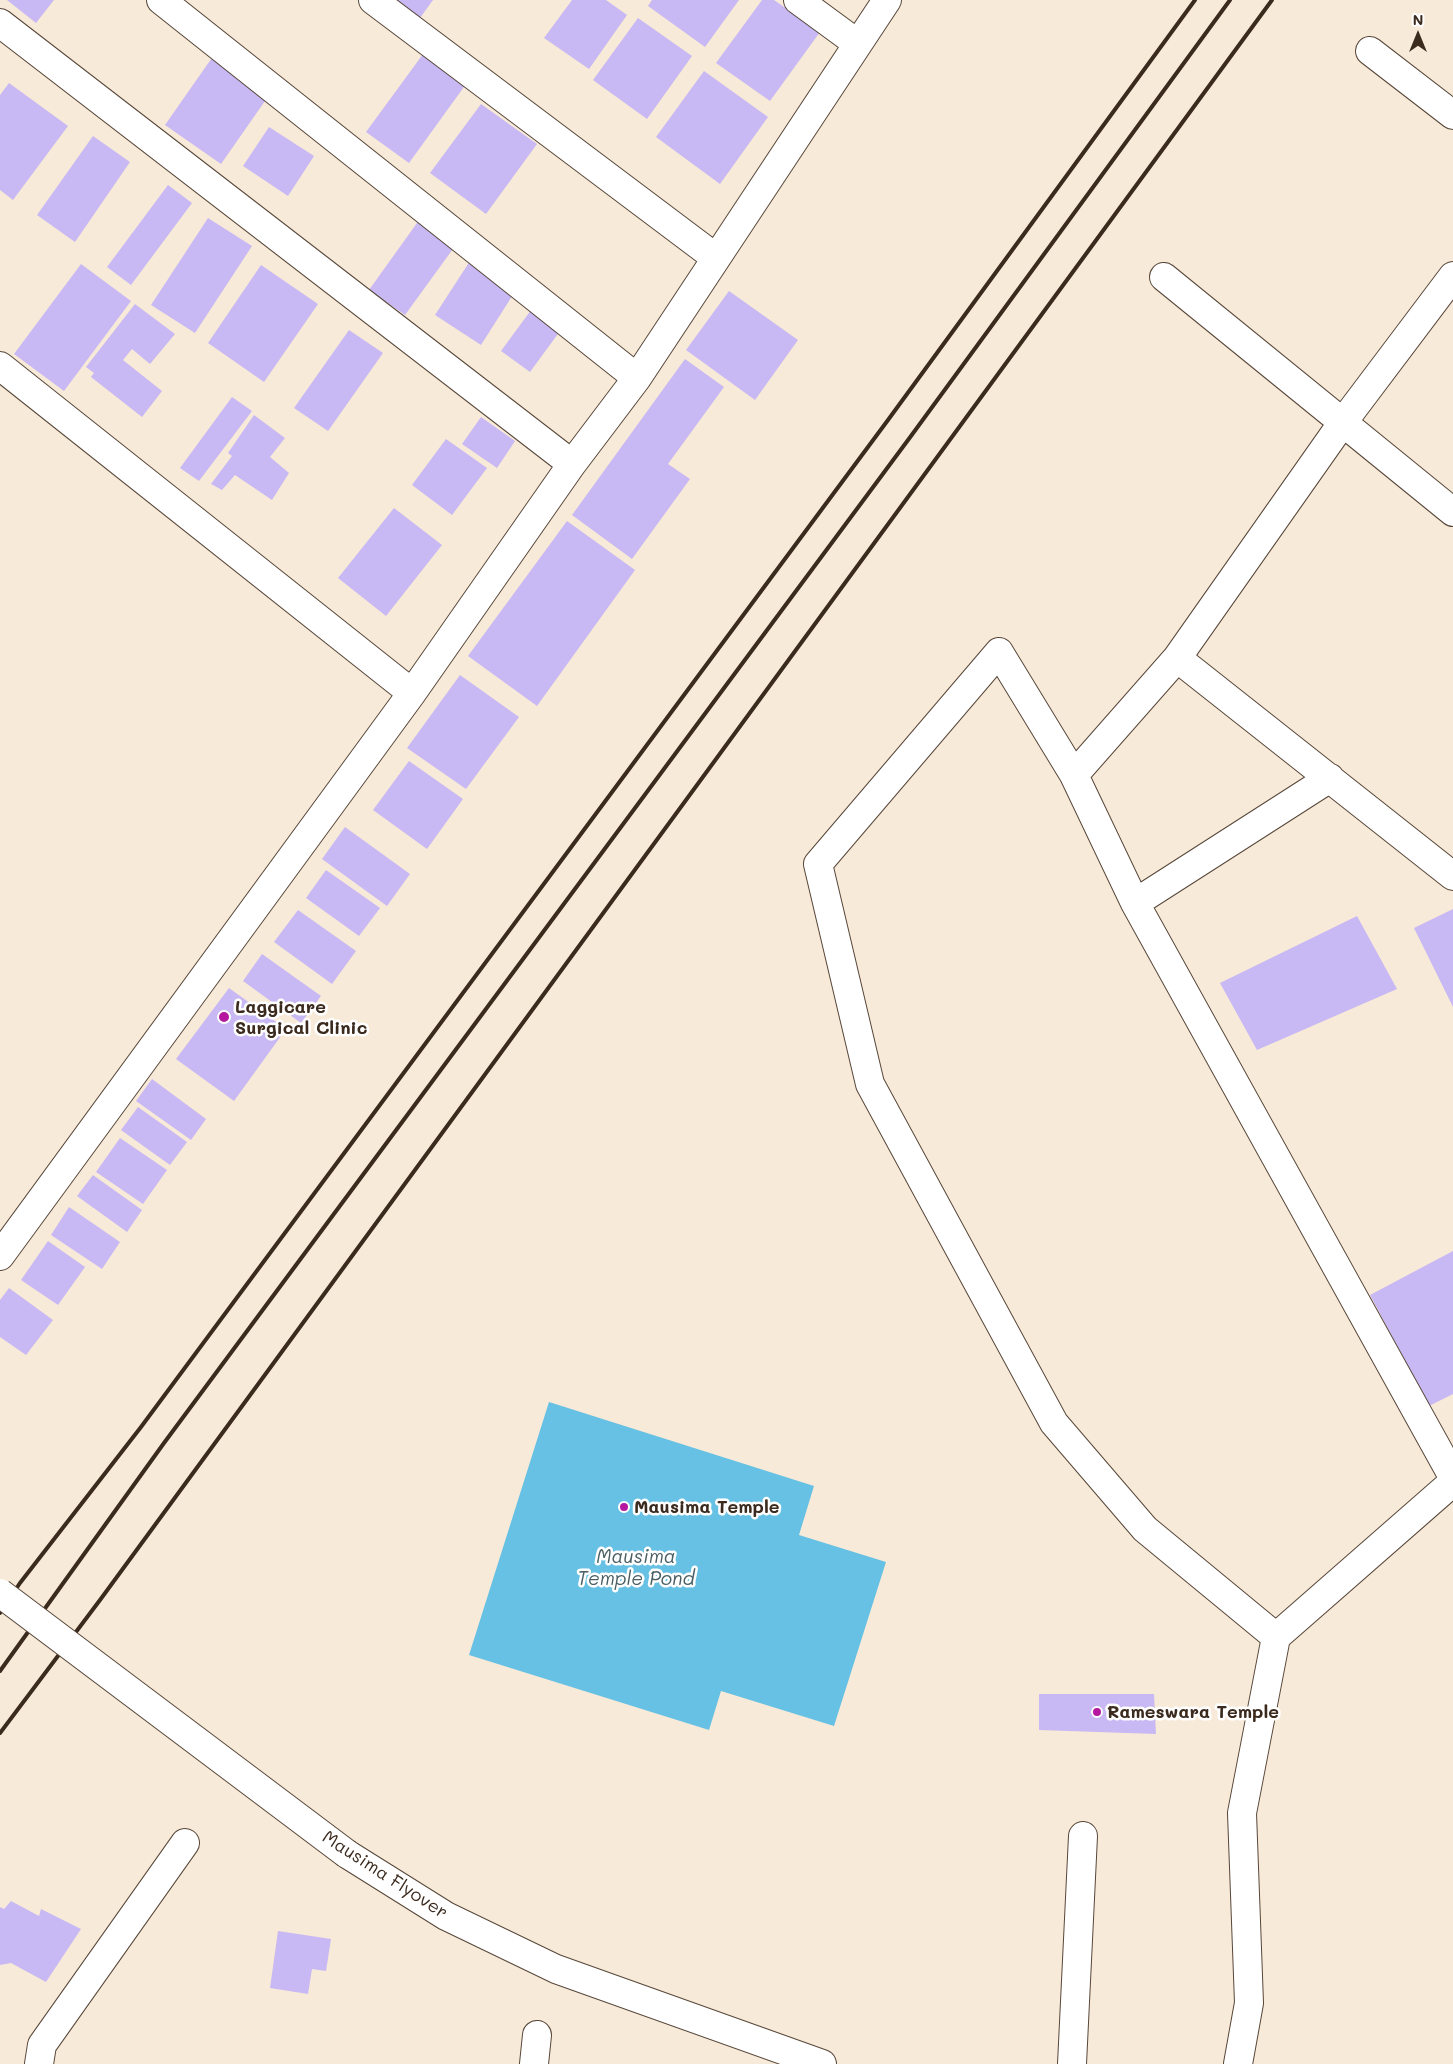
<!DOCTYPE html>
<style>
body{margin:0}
#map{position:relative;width:1453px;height:2064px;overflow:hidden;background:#f8ead8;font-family:Mali,sans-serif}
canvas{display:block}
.north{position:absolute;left:1393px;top:10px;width:50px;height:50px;-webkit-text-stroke:4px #fff;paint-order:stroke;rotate:0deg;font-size:14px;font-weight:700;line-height:20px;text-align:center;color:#3b2a1e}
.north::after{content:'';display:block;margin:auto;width:18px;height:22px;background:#3b2a1e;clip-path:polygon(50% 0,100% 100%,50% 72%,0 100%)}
</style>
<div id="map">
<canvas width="1453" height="2064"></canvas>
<div class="north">N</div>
</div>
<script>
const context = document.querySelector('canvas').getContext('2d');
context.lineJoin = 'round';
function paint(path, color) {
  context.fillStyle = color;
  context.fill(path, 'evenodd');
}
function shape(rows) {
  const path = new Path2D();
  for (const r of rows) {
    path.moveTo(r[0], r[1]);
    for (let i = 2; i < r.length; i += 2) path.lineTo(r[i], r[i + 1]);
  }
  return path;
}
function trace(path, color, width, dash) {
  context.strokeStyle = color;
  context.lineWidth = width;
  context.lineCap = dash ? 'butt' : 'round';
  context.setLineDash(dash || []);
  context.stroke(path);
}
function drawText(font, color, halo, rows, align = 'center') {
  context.font = font + ' Mali,sans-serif';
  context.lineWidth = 5;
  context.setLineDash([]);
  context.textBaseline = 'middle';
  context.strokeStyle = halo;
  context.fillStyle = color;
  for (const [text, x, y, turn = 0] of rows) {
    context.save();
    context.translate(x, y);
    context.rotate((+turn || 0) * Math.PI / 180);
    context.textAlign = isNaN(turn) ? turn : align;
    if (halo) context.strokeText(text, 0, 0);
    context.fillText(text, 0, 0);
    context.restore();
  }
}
paint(shape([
 [549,1402,814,1486,799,1535,886,1562,834,1726,721,1691,709,1730,469,1655]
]), '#66c1e4');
paint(shape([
 [7,0,54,0,36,23],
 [396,0,433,0,420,18],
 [572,0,606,0,627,15,589,69,544,38],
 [652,0,739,0,705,47,648,6],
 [762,0,774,0,820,32,770,101,716,63],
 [638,18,692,56,647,119,593,80],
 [426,50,469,80,409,163,366,132],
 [216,52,272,91,221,164,165,125],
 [704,71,768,117,720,184,656,137],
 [9,83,68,126,13,200,0,190,0,95],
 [481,104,537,144,486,214,430,173],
 [269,127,314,156,288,196,243,166],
 [93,136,130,162,75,242,37,215],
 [168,185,192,203,131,285,107,267],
 [422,216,458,242,405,315,369,290],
 [208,218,252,246,195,333,151,305],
 [470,261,516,290,481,345,435,315],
 [81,264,131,301,64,391,14,354],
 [261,265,318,304,264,382,208,343],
 [729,291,798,340,755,400,686,350],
 [135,304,175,334,150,364,132,349,123,360,162,391,142,417,91,377,94,373,86,367],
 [534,306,563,327,530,372,501,351],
 [349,330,383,353,328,431,294,408],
 [685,359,724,387,668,464,690,479,632,559,572,515],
 [232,397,252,411,199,481,180,468],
 [254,415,285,438,270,457,289,473,272,500,235,475,222,490,211,484,232,456,228,453],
 [481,417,515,441,497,468,462,444],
 [446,439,487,468,452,515,412,485],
 [394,508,442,545,386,616,338,578],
 [567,521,635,570,537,706,468,656],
 [460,675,519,717,466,789,407,748],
 [409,761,463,799,427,849,373,810],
 [345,827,410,874,387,906,322,859],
 [326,870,380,908,359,936,306,898],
 [1453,909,1453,1007,1414,928],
 [298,910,356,951,332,984,274,942],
 [1357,916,1397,989,1257,1050,1220,983],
 [262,954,321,996,301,1023,243,981],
 [229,988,286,1029,234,1101,176,1059],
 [152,1079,206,1119,191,1140,136,1101],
 [138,1107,187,1142,170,1165,121,1130],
 [120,1138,167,1170,143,1204,96,1172],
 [93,1175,142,1210,127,1232,77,1196],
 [69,1207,120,1242,102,1269,51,1235],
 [48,1241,85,1267,58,1305,21,1280],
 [1453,1251,1453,1394,1429,1406,1370,1295],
 [9,1288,53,1320,26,1355,0,1337,0,1300],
 [1039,1694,1154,1694,1156,1734,1039,1730],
 [11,1901,39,1916,41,1909,81,1929,46,1982,11,1963,0,1965,0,1907,4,1909],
 [278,1931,331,1939,326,1971,312,1969,308,1994,270,1988]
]), '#c8b8f3');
const minor = shape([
 [161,0,637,378],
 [373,0,716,258],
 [798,0,858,44],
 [0,23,572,464],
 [1370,51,1453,115],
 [1164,277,1453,512],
 [0,366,412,693],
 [1177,658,1453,876],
 [1074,775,1177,658,1343,422,1453,276],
 [1135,903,1330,778],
 [0,1256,412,693,572,464,637,378,887,0],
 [1276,1637,1145,1529,1054,1423,870,1084,818,864,999,652,1074,775,1135,903,1453,1477],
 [39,2064,42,2045,185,1843],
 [534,2064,537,2035],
 [1072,2064,1083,1836],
 [1238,2064,1249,2003,1242,1813,1276,1637,1453,1482]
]);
const major = shape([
 [347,1854,446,1916,556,1969,822,2064]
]);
trace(minor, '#57473a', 30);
trace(major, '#57473a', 30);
trace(minor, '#fff', 28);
trace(major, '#fff', 28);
trace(shape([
 [0,1613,20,1583,141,1427,888,420,1195,0],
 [0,1671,164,1443,911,436,1230,0],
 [0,1733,100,1600,1272,0]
]), '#3b2a1e', 4);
const majorBridge = shape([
 [0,1593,347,1854]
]);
trace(majorBridge, '#57473a', 30, []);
trace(majorBridge, '#fff', 28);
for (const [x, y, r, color] of [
 [224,1017,6,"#b5179e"],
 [624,1507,5,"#b5179e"],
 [1097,1712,5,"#b5179e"]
]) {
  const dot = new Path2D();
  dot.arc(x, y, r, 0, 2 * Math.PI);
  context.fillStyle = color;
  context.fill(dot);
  trace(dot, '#fff', 2);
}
drawText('bold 18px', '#3b2a1e', '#fff', [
 ["Laggicare",235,1007],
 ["Surgical Clinic",235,1028],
 ["Mausima Temple",634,1507],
 ["Rameswara Temple",1107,1712]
], 'left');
drawText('18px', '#3b2a1e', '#fff', [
 ["Mausima Flyover",385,1875,33]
]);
drawText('italic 19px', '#4a5f63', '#fff', [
 ["Mausima",636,1557],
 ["Temple Pond",636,1579]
]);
</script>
